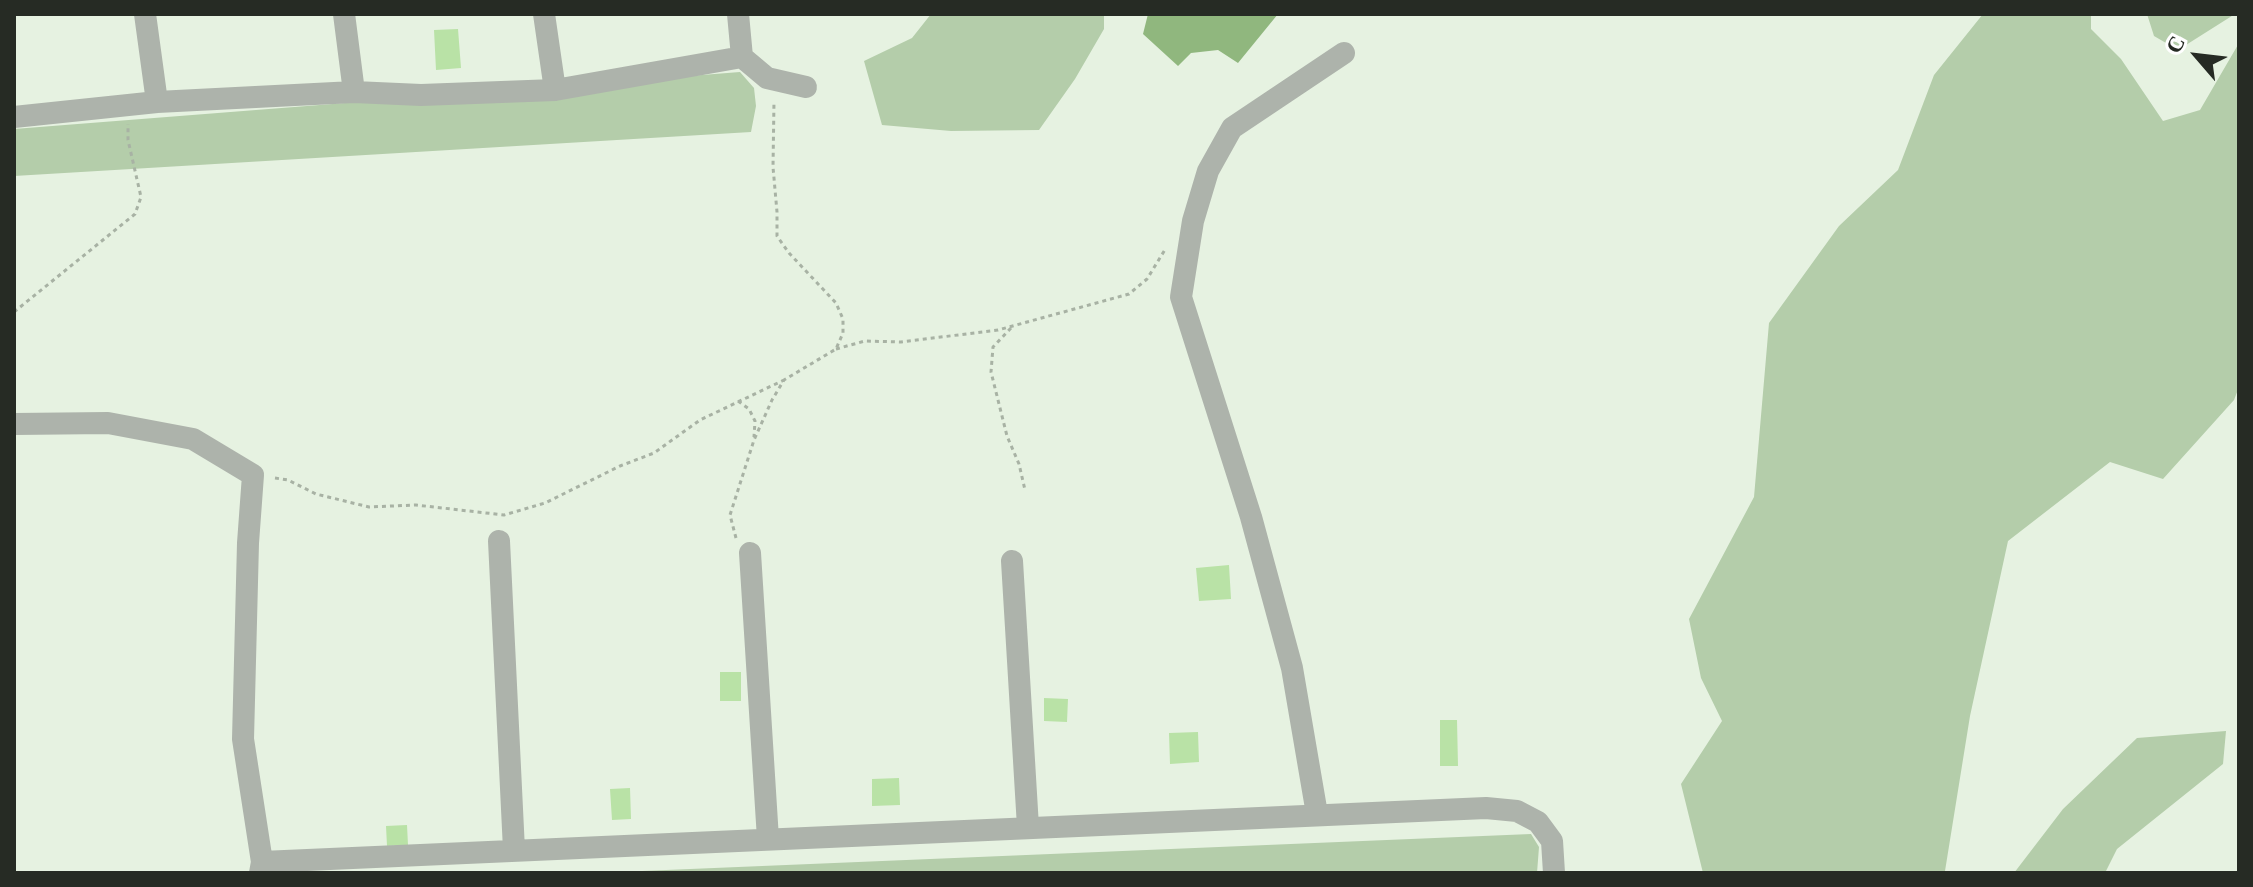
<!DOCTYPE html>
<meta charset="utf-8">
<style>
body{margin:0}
#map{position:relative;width:2253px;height:887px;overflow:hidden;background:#e6f2e1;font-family:"Crimson Pro",serif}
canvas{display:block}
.frame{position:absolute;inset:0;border:16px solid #262b24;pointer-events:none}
.north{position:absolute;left:2157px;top:16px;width:80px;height:80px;-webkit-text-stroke:6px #fff;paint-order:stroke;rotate:298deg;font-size:22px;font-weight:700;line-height:32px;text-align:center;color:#262b24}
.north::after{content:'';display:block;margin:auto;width:28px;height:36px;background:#262b24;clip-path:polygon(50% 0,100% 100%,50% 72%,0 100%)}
</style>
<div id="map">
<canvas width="2253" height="887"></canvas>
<div class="frame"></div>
<div class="north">С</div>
</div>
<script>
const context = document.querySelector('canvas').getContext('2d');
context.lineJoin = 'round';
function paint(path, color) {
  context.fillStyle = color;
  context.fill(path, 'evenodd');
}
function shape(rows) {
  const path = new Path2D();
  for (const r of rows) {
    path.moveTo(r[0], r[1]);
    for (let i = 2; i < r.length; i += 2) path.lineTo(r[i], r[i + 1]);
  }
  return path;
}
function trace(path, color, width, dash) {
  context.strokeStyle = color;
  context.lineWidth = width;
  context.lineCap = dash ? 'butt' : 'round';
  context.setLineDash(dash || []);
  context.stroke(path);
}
paint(shape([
 [931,14,1104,14,1104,29,1075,79,1039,130,951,131,882,125,864,61,912,38],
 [1983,14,2091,14,2091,29,2121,59,2163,121,2200,110,2239,43,2239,387,2234,400,2163,479,2110,462,2008,541,1970,716,1945,871,1950,873,1703,873,1681,784,1722,721,1701,678,1689,619,1754,497,1769,323,1839,226,1898,170,1934,75],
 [2147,14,2235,14,2178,50,2154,36],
 [740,72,754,88,756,106,751,132,14,176,14,129],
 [2226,731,2223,764,2117,849,2105,873,2014,873,2063,809,2137,738],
 [1531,834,1539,847,1537,873,594,873]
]), '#b4cdaa');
paint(shape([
 [1148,14,1278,14,1238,63,1218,50,1191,53,1178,66,1143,34]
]), '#90b77e');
paint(shape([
 [458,29,461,68,436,70,434,30],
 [1229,565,1231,599,1199,601,1196,568],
 [720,672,741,672,741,701,720,701],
 [1044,698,1068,699,1067,722,1044,721],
 [1440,720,1457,720,1458,766,1440,766],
 [1198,732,1199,762,1170,764,1169,733],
 [899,778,900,805,872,806,872,779],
 [630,788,631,819,612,820,610,789],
 [407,825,408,845,387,846,386,826]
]), '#b9e2a6');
trace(shape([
 [14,312,135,214,141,197,128,140,128,124],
 [1011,328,993,347,991,372,1007,436,1019,464,1025,490],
 [836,349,865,341,901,342,998,330,1129,294,1147,279,1166,248],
 [738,401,749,409,755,421,754,437],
 [275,478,288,480,316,494,369,507,416,505,504,515,545,503,620,466,654,453,700,420,784,380],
 [736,538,730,515,754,440,772,400,784,380,836,349,843,333,843,319,836,303,789,253,777,236,777,212,773,167,774,101]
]), '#a8b2a4', 3, [4, 4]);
trace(shape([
 [145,14,157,102],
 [344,14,354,92],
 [544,14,555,90],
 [738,14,742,57],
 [14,117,157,102,354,92,421,95,555,90,742,57,767,78,806,87],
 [14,424,108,423,193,439,253,475,248,543,243,739,262,862,260,873],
 [499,541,514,850],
 [750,553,768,839],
 [1012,561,1028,827],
 [1317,814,1292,668,1251,517,1181,297,1193,221,1208,171,1232,128,1344,53],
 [262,862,1486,808,1517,811,1538,822,1552,841,1554,873]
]), '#adb3ab', 22);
</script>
